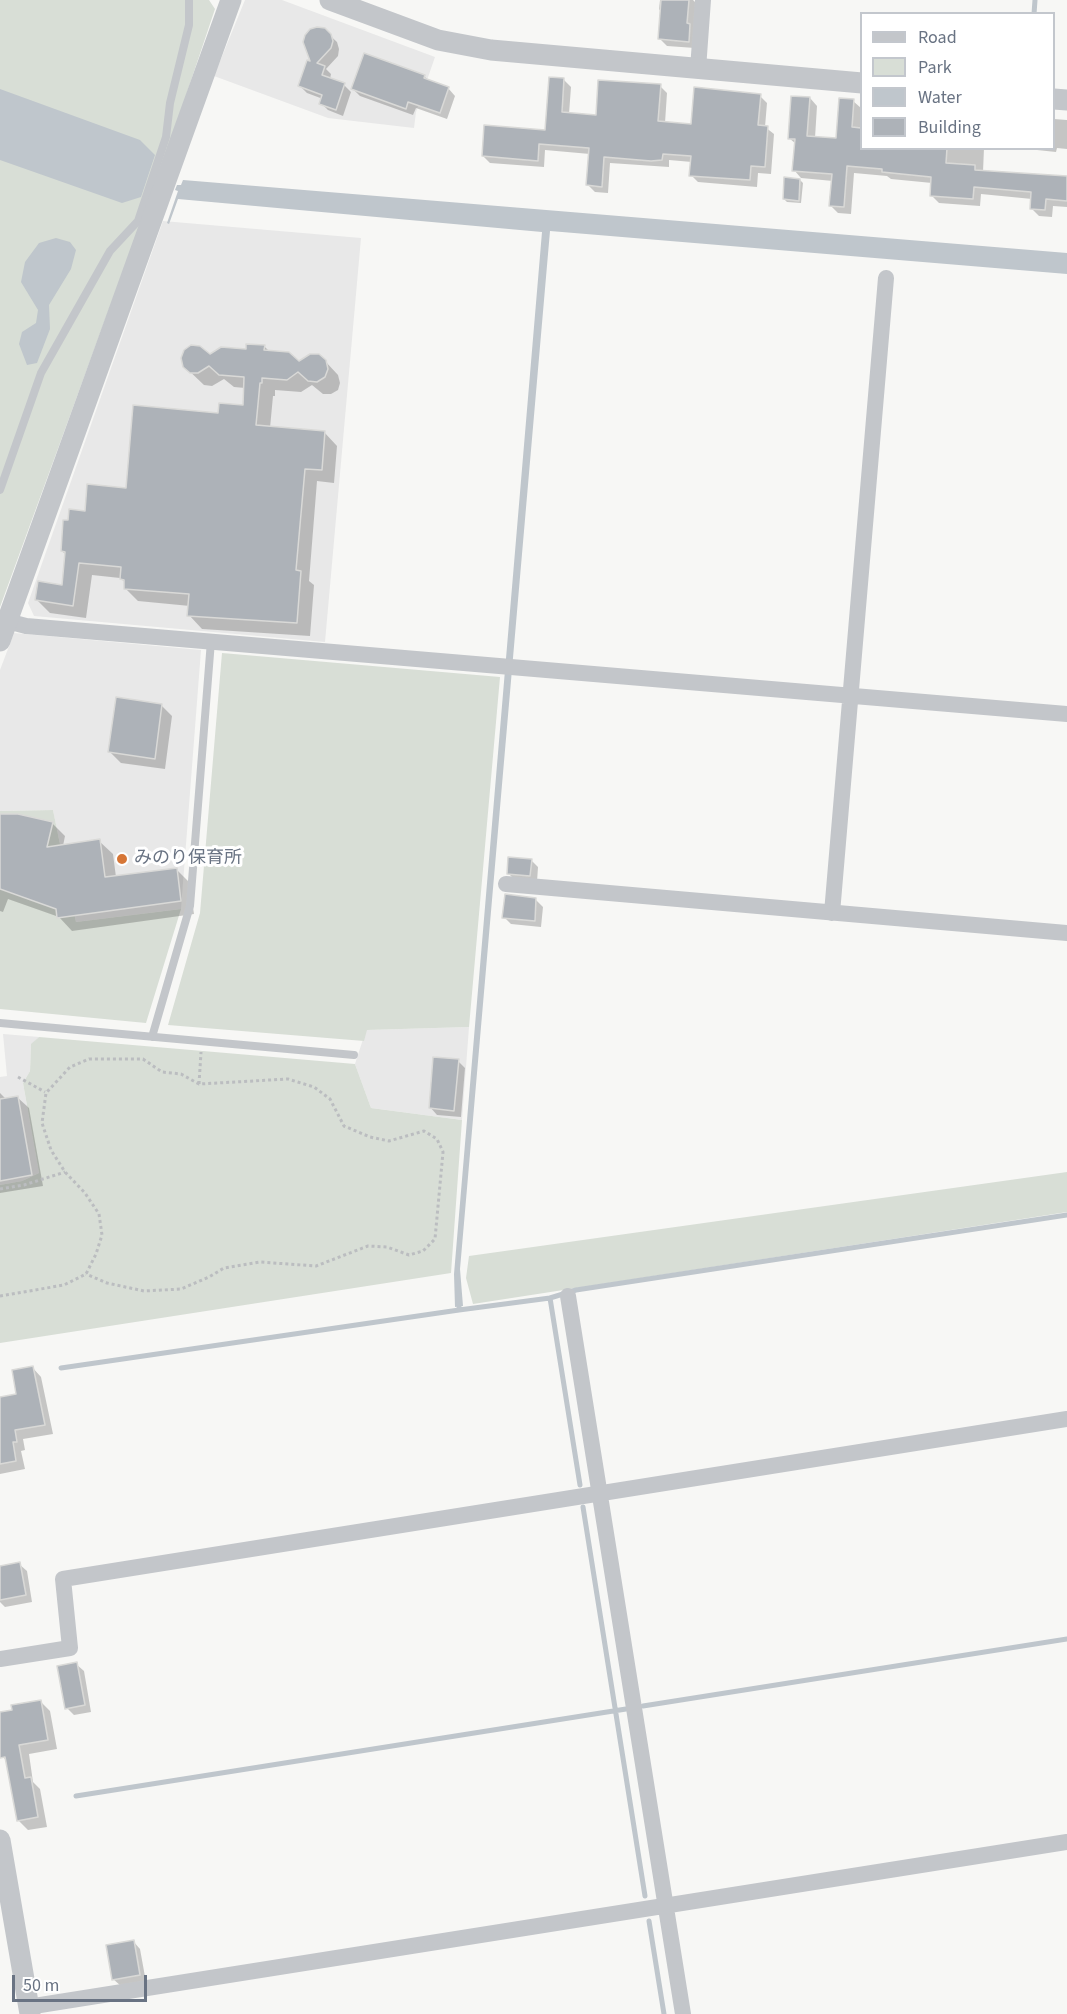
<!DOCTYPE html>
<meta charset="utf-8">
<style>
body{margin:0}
#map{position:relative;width:1067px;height:2014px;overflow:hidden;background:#f7f7f5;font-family:"Source Sans 3",sans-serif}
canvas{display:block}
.legend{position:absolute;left:860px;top:12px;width:195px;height:138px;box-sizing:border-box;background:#fff;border:2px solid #c3c7cd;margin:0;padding:8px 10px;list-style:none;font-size:18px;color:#697383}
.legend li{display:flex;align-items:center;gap:12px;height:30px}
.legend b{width:30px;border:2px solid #c3c7cd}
.scale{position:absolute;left:12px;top:1975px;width:135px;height:27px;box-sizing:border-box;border:3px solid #697383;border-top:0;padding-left:8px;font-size:18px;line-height:21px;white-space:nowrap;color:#697383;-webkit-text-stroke:4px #fff;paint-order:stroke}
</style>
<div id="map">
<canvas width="1067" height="2014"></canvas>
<ul class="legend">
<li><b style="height:8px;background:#c3c6ca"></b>Road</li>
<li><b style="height:16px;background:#d8ded6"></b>Park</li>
<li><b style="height:16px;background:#bfc6cc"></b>Water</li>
<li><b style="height:16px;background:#adb2b8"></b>Building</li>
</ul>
<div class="scale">50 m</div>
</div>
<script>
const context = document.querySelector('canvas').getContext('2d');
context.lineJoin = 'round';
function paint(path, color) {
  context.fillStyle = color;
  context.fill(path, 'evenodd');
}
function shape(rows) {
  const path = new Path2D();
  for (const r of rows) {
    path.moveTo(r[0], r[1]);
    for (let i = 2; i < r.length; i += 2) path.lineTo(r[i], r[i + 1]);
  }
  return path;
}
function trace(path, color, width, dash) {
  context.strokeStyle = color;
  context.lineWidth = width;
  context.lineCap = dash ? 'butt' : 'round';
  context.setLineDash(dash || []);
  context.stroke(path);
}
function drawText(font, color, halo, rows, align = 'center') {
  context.font = font + ' "Source Sans 3","Noto Sans JP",sans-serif';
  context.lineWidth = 6;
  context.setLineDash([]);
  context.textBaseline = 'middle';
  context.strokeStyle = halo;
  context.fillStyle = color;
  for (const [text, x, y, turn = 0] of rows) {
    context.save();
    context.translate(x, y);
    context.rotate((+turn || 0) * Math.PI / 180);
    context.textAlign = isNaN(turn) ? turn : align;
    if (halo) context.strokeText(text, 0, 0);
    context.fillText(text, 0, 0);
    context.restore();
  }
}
paint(shape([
 [245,0,282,0,435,57,416,112,414,128,328,118,214,76],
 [163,221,361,238,325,642,34,616,28,603],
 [14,633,201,650,181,909,76,922,53,810,0,811,0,670],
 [469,1027,462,1120,371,1108,355,1064,366,1030],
 [3,1034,39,1037,31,1045,30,1071,23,1083,39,1173,22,1181,0,1185,0,1077,7,1076]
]), '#e8e8e8');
paint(shape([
 [0,0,209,0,215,9,173,134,0,607],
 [222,653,500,677,469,1027,367,1030,364,1041,168,1025,200,913],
 [53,810,76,922,181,909,146,1023,0,1009,0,811],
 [39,1037,355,1064,371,1108,462,1120,451,1273,0,1343,0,1185,22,1181,39,1173,23,1083,30,1071,31,1044],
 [1067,1172,1067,1212,473,1304,466,1278,469,1256]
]), '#d8ded6');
paint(shape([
 [0,89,140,140,155,155,141,197,122,203,0,160],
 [183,180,1067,253,1067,274,550,231,460,1269,463,1306,455,1307,454,1274,542,232,178,199,169,224,167,223,178,191,175,190,177,185,181,185],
 [56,238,70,242,76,250,71,269,49,305,50,329,37,363,27,365,19,344,22,332,36,323,38,310,21,282,25,262,39,243]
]), '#bfc6cc');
paint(shape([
 [660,0,693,0,696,3,695,48,667,46,659,38,661,12,659,9],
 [324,30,337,42,339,49,338,56,326,69,331,74,330,79,344,85,351,92,343,116,328,110,321,103,323,99,307,93,300,86,312,63],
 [424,76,430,82,448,88,455,96,447,119,416,108,413,115,360,96,353,89],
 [564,80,571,87,569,114,597,116,660,86,667,93,665,123,693,126,760,96,767,103,765,127,774,134,771,174,758,173,757,187,698,182,691,175,692,162,669,160,669,167,610,163,608,193,595,192,588,185,590,154,545,150,544,167,490,163,483,156,546,131],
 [810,98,817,106,815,138,837,140,853,101,861,108,860,129,862,129,862,148,984,148,983,172,1067,177,1067,207,1053,206,1052,217,1039,216,1031,208,1032,199,981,194,980,206,939,203,931,195,932,183,891,179,887,176,854,173,851,214,838,213,831,206,833,181,801,178,794,170,796,144,789,138],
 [1054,119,1067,120,1067,149,1057,148,1056,152,1037,150,1036,148,1054,148],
 [800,180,803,183,801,203,787,202,784,199],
 [264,346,270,352,299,362,325,361,338,375,340,383,338,390,331,394,323,394,312,385,301,392,275,390,275,396,273,396,270,428,324,432,337,446,334,483,317,481,309,581,314,585,310,636,202,629,189,615,190,606,138,601,125,588,126,583,120,578,92,575,86,618,50,613,36,599,63,586,66,555,62,551,69,522,127,489,219,415,244,407,245,388,234,387,224,379,212,386,204,385,184,366,210,356,247,351],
 [161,705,172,716,165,769,121,763,110,752],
 [0,815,52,823,65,836,63,846,99,841,113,854,116,877,176,869,189,882,194,914,72,931,59,917,8,899,3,912,0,911],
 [531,860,538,867,537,882,515,880,508,873],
 [536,900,543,907,541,927,511,924,504,917],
 [458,1061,465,1068,461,1117,437,1115,430,1107],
 [0,1093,6,1099,17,1097,29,1108,43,1186,0,1193],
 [32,1367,41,1377,53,1434,23,1439,25,1450,21,1451,25,1469,0,1474,0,1398,18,1395],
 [19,1564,27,1571,32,1602,5,1607,0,1602,0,1567],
 [76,1664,84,1671,91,1712,74,1715,67,1708],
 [40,1701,50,1711,57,1749,29,1754,33,1782,40,1789,47,1827,28,1830,18,1820,8,1762,3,1757,0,1742,0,1714,13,1711],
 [133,1941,140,1949,146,1982,121,1986,113,1979]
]), '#0003');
trace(shape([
 [1034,14,1035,0],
 [550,1298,576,1290,1067,1215],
 [459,1307,459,1310,550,1298,580,1485],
 [61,1368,459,1310],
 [583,1507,645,1896],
 [643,1706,1067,1639],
 [76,1796,626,1709],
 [649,1921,664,2014]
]), '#bfc6cc', 5);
const building = shape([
 [661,0,689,0,687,23,690,24,689,42,658,39,661,0],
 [317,27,325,28,331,34,333,41,331,48,317,63,325,66,322,75,345,83,336,110,319,104,322,95,298,86,307,60,310,61,303,42,305,35,310,29,317,27],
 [364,53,425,75,424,78,449,87,440,113,408,102,406,109,351,89,364,53],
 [549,77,564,78,562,112,596,115,598,80,661,84,658,121,691,124,694,87,761,94,758,125,768,126,765,167,751,166,750,180,689,176,691,156,663,154,662,160,651,161,604,157,602,187,586,185,589,148,539,144,538,161,482,156,484,125,545,130,549,77],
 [791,96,810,97,807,136,836,138,839,98,854,99,852,127,861,128,861,148,947,148,946,163,975,165,975,170,1067,176,1067,201,1046,199,1045,210,1030,209,1031,192,974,187,973,199,930,196,931,177,882,172,882,169,847,166,844,207,829,206,832,174,792,171,795,139,788,139,791,96],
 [784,177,800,179,799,201,783,199,784,177],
 [246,344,265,345,264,350,289,352,299,361,310,354,319,354,326,360,328,369,325,377,317,382,308,381,298,372,287,380,262,378,262,383,260,383,256,425,325,431,322,470,305,469,296,570,301,571,297,623,187,616,189,594,124,589,124,580,120,579,121,567,79,563,73,606,35,600,38,581,62,585,65,552,61,551,63,520,68,520,69,509,85,511,87,484,126,488,133,405,218,413,219,403,243,405,244,377,219,375,209,366,198,373,190,373,183,367,181,358,184,350,191,345,200,346,210,354,221,347,246,349,246,344],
 [116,697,162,704,155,759,108,752,116,697],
 [0,814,18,814,53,822,47,847,100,839,105,877,177,868,181,901,57,918,56,909,0,889,0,814],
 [508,857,532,859,530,876,507,874,508,857],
 [505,894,536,898,535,921,502,918,505,894],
 [433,1057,459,1059,454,1111,429,1108,433,1057],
 [18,1096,32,1175,0,1181,0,1099,18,1096],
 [33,1366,45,1425,15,1430,17,1442,13,1442,16,1461,0,1464,0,1397,16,1394,12,1370,33,1366],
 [20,1562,26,1595,0,1600,0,1566,20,1562],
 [77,1662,85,1705,65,1709,57,1666,77,1662],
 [41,1700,48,1740,19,1745,25,1778,31,1777,38,1817,17,1821,5,1757,0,1758,0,1712,12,1710,11,1705,41,1700],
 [134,1940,140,1975,112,1980,106,1945,134,1940]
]);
paint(building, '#adb2b8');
trace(building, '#d9d9d7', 1.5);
trace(shape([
 [18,1077,45,1092],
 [199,1084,201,1052],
 [0,1189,24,1185,65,1172],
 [0,1296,64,1285,86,1274,96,1254,102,1235,99,1214,85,1193,65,1172,51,1150,42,1123,46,1093,70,1067,89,1059,143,1059,162,1072,181,1074,199,1084,288,1079,314,1087,330,1099,344,1126,370,1137,389,1141,424,1131,437,1139,443,1152,435,1239,423,1251,409,1255,387,1247,368,1246,316,1266,260,1262,224,1268,209,1277,181,1289,144,1291,107,1283,86,1274]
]), '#bbbdc0', 3, [3, 3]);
trace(shape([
 [0,490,41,373,110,251,138,221,166,137,170,103,189,25,189,0],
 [0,1023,354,1055],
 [152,1037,190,906,211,641]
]), '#c3c6ca', 8);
trace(shape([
 [698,69,703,0],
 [7,621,26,626,1067,714],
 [506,884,1067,933],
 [832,913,886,278],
 [568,1296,683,2014],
 [0,1659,70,1648,63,1579,1067,1419],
 [28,2007,1067,1842]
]), '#c3c6ca', 16);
trace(shape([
 [330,0,438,40,491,50,862,83],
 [1054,99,1067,100],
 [0,641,231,0],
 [0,1840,30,2014]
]), '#c3c6ca', 21);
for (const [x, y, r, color] of [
 [122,859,6,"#d67636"]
]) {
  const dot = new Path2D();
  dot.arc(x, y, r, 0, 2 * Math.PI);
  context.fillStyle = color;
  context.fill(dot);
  trace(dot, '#fff', 2);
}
drawText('18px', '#697383', '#fff', [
 ["みのり保育所",134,859]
], 'left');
</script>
